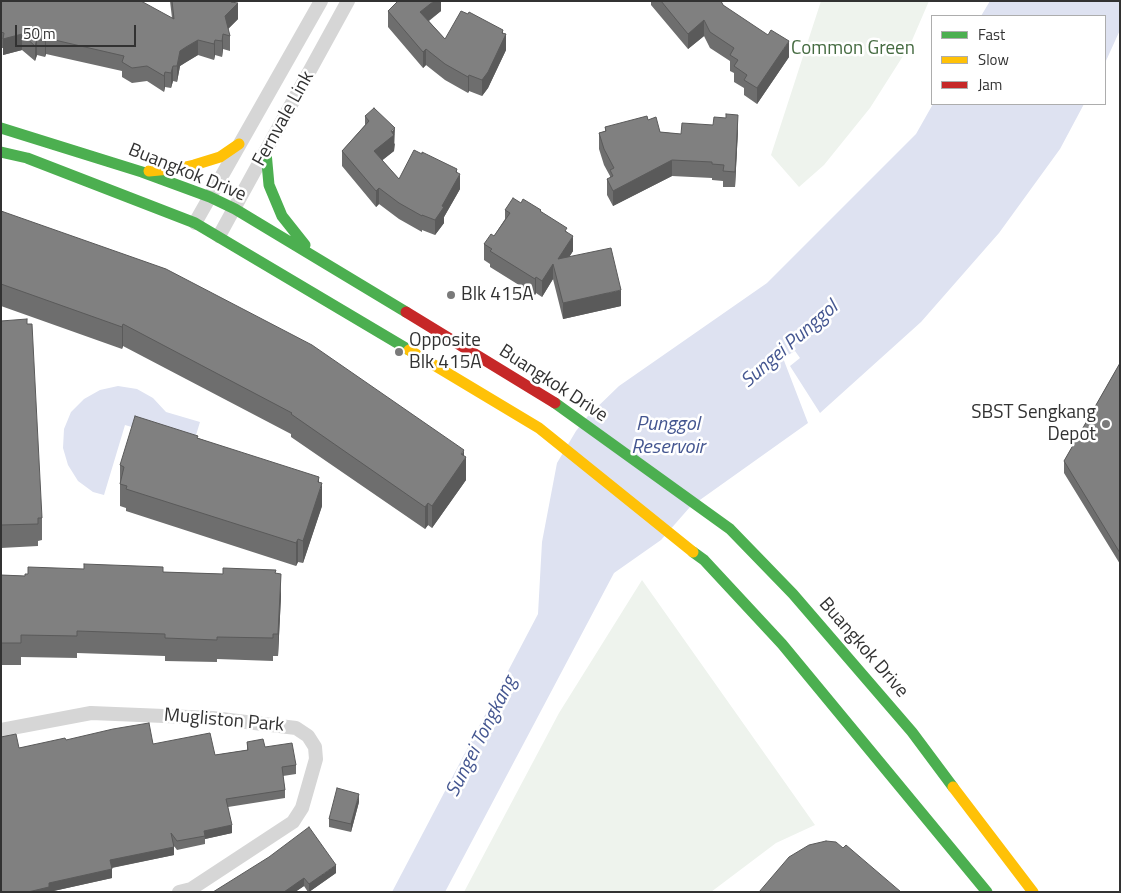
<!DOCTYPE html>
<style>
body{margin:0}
#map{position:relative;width:1121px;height:893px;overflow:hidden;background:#fff;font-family:"Titillium Web",sans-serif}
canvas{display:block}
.frame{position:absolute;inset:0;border:2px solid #323232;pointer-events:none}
.legend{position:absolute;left:931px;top:15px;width:175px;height:90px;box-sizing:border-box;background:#fff;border:1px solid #adadad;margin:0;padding:6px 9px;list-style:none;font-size:15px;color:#323232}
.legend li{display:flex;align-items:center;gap:10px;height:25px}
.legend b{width:25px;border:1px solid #adadad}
.scale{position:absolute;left:15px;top:25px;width:121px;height:22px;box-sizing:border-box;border:2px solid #323232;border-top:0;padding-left:6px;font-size:15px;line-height:18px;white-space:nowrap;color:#323232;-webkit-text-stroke:4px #fff;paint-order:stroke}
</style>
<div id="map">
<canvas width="1121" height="893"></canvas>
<div class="frame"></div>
<ul class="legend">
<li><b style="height:6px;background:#4caf50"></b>Fast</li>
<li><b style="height:6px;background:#ffc107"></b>Slow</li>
<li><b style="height:6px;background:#c62828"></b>Jam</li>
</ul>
<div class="scale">50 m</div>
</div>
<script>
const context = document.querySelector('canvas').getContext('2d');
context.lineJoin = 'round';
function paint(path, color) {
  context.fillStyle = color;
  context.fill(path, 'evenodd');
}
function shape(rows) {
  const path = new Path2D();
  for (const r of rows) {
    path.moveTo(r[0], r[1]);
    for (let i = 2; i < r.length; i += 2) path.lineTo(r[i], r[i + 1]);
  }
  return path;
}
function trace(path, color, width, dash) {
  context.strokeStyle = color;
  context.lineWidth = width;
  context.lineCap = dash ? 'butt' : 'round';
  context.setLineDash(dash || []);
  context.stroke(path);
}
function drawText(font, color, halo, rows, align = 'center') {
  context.font = font + ' "Titillium Web",sans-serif';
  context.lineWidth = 5;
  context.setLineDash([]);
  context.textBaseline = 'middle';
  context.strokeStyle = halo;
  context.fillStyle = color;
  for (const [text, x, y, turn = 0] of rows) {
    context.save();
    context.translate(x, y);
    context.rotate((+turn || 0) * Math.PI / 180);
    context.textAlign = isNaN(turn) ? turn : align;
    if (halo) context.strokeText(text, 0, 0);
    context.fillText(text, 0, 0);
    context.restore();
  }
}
paint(shape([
 [821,1,929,1,910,45,870,108,824,165,799,187,771,155],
 [642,580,815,825,776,843,711,892,464,892,559,713]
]), '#eef3ed');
paint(shape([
 [990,1,1120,1,1120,30,1105,63,1105,16,981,16],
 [933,104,1084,104,1060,149,999,233,921,322,820,413,790,366,800,358,795,351,783,358,808,423,690,507,661,540,614,573,445,892,392,892,538,614,542,542,557,463,576,431,588,416,619,386,767,283,916,134],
 [118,386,137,389,153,398,166,412,200,422,193,445,125,425,104,495,93,492,78,481,68,465,63,448,64,429,71,412,84,399,100,390]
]), '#dee2f1');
trace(shape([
 [195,223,321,1],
 [219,236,348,1],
 [1,730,91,713,213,718,296,728,308,736,315,747,316,759,302,808,293,822,191,889,179,892]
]), '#d6d6d6', 14);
trace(shape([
 [1,128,142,172,210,197,235,209,406,312],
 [1,152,27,158,195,223,409,350],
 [266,152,269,185,282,216,305,245],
 [555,403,730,529,793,594,912,732,953,787],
 [693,552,704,560,782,644,987,892]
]), '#4caf50', 11);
trace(shape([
 [149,171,181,168,194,165,220,157,239,144],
 [409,350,539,428,693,552],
 [953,787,1033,892]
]), '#ffc107', 11);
trace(shape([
 [406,312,555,403]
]), '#c62828', 11);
paint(shape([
 [1,1,172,18,170,1,233,1,238,19,228,29,230,36,230,51,223,49,222,57,215,55,214,60,198,55,186,62,180,66,177,82,173,81,171,88,165,87,164,92,147,81,132,83,122,77,122,71,46,54,45,57,37,55,35,61,22,50,3,55,3,48,1,48],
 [441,1,441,11,429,21,445,39,503,33,506,50,488,88,482,96,469,91,468,93,445,80,426,65,423,68,388,27,388,11],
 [651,1,721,1,723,5,789,57,757,104,744,95,744,88,734,82,734,73,730,71,730,61,710,48,704,36,688,49,651,5],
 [365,116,395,144,394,151,382,160,399,179,457,172,460,189,444,217,444,223,435,235,422,230,422,232,399,219,379,204,376,207,342,166,342,151,365,125],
 [648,120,660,132,681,134,738,130,735,187,723,187,723,181,712,180,712,178,672,176,613,206,607,195,607,179,610,178,610,176,604,165,599,149,599,133,605,131,605,127],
 [521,203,541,212,567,232,573,251,569,257,621,306,563,319,553,279,542,297,536,293,535,295,490,267,490,264,484,260,484,244,494,236,505,219,505,210],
 [1,211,464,456,466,480,432,528,428,525,425,529,291,437,291,434,123,346,122,349,1,306],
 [1,321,42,518,42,540,38,541,38,546,1,548],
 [1120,363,1120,564,1064,473,1064,461],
 [198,438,319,482,322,506,303,563,298,562,296,566,126,511,126,508,120,506,120,465],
 [163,572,223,574,276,573,281,596,278,656,273,656,273,661,217,659,217,662,165,661,165,656,77,653,77,658,21,657,21,665,1,665,1,575,25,576],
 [66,740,153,744,215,755,247,750,247,742,265,747,296,765,296,774,283,776,285,790,285,798,228,807,232,833,205,839,205,844,177,850,174,846,174,855,112,868,112,878,49,892,19,748],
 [359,802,351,832,329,827,329,819],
 [336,873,309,892,308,892,304,886,295,892,213,892]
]), '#6e6e6e');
paint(shape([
 [231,1,233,1,233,8,238,3,238,19,225,32,225,16],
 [434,1,441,1,441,11,420,27,420,12],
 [704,20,704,36,688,49,688,34],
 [503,30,503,39,506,34,506,50,488,88,482,96,482,80],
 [22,34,22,50,3,55,3,39],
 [223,34,223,49,222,57,222,41],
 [46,38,46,54,45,57,45,41],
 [37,39,37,55,35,61,35,46],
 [198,40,198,55,180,66,177,82,177,66,180,51],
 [215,40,215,55,214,60,214,44],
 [789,41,789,57,757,104,757,88],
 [426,49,426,65,423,68,423,52],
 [173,66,173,81,171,88,171,73],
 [165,72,165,87,164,92,164,76],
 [469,75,469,91,468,93,468,77],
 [738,115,738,130,735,187,735,172],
 [395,128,394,151,374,167,374,151],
 [672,160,672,176,613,206,613,191],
 [457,169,457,179,460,174,460,189,444,217,444,223,435,235,435,220,442,206],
 [379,188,379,204,376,207,376,191],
 [573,236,573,251,558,275,558,259],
 [553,264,553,279,542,297,542,281],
 [536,277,536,293,535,295,535,279],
 [621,290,621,306,563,319,563,303],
 [123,324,123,346,122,349,122,327],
 [464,450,464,460,466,457,466,480,432,528,432,506],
 [319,477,319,493,322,483,322,506,303,563,303,541],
 [428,503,428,525,425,529,425,507],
 [298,539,298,562,296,566,296,543],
 [281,574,281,596,278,656,278,634],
 [359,794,359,802,351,832,351,824],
 [232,825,232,833,205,839,204,831],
 [174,847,174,855,110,868,110,860],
 [336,865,336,873,309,892,309,884],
 [112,869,112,878,49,892,28,892,49,883],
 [304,878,304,886,295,892,284,892]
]), '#5a5a5a');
const building = shape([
 [1,1,141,1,174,19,172,1,231,1,231,2,238,3,225,16,230,36,223,34,222,41,215,40,214,44,198,40,186,47,180,51,177,66,173,66,171,73,165,72,164,76,147,66,132,68,122,62,124,56,46,38,45,41,37,39,35,46,22,34,3,39,4,33,1,32,1,1],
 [398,1,434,1,420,12,445,39,461,11,468,14,469,12,503,30,502,33,506,34,488,72,482,80,469,75,468,77,445,64,426,49,423,52,388,11,398,1],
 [661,1,721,1,723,5,768,35,771,30,789,41,757,88,744,80,747,75,734,66,738,60,730,55,734,48,710,32,704,20,688,34,661,1],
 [374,108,395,128,391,131,394,135,374,151,399,179,414,150,422,154,422,152,457,169,456,172,460,174,442,206,444,207,435,220,422,215,422,216,399,203,379,188,376,191,342,151,369,121,365,116,374,108],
 [726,114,738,115,735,172,723,171,724,165,712,164,712,162,672,160,613,191,607,179,613,176,610,170,614,168,604,149,599,133,606,131,605,127,647,116,648,120,656,117,660,132,681,134,682,123,713,125,714,117,726,118,726,114],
 [513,198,521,203,523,199,541,210,540,211,567,228,565,231,573,236,558,259,611,248,621,290,563,303,553,264,542,281,536,277,535,279,490,251,492,249,484,244,491,234,494,236,510,213,505,210,513,198],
 [1,211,166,269,312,345,464,450,461,454,466,457,432,506,428,503,425,507,291,414,292,413,123,324,122,327,1,284,1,211],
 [27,319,27,324,32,324,42,518,38,518,38,524,1,525,1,321,27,319],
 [1120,363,1120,553,1064,461,1120,363],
 [135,416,198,436,197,438,319,477,318,482,322,483,303,541,298,539,296,543,126,489,127,486,120,484,124,467,120,465,135,416],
 [84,564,163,567,163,572,223,574,223,568,276,570,275,573,281,574,278,634,273,634,273,638,217,637,217,640,165,638,165,634,77,631,77,636,21,635,21,643,1,643,1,575,25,576,25,574,28,574,28,567,84,569,84,564],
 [149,723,153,744,210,733,215,755,248,750,247,742,263,739,265,747,292,743,296,765,282,767,285,790,226,799,232,825,204,831,205,836,177,841,171,833,174,847,110,860,112,869,49,883,49,887,28,892,1,892,1,737,16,734,19,748,65,738,66,740,113,729,149,723],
 [337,788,359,794,351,824,329,819,337,788],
 [309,827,336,865,309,884,304,878,284,892,213,892,269,857,309,827],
 [826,841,836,842,843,848,846,845,901,892,759,892,789,857,809,845,826,841]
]);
paint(building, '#808080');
trace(building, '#5a5a5a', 1);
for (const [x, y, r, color] of [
 [451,295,5,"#7a7a7a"],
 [399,352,5,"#7a7a7a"],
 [1106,424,5,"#7a7a7a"]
]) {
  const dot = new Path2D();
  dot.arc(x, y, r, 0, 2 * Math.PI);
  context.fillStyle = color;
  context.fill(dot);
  trace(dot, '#fff', 2);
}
drawText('19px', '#456b41', '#fff', [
 ["Common Green",853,49]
]);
drawText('19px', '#323232', '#fff', [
 ["Fernvale Link",284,119,-61],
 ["Buangkok Drive",187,173,22],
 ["Buangkok Drive",553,384,33],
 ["Buangkok Drive",863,648,49],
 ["Mugliston Park",224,721,5]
]);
drawText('19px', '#323232', '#fff', [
 ["Blk 415A",461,295],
 ["Opposite",409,341],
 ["Blk 415A",409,363],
 ["SBST Sengkang",1096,413,"right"],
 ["Depot",1096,435,"right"]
], 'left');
drawText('italic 20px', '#445690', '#fff', [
 ["Sungei Punggol",790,345,-41],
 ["Punggol",668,425],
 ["Reservoir",668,448],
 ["Sungei Tongkang",482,737,-63]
]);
</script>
